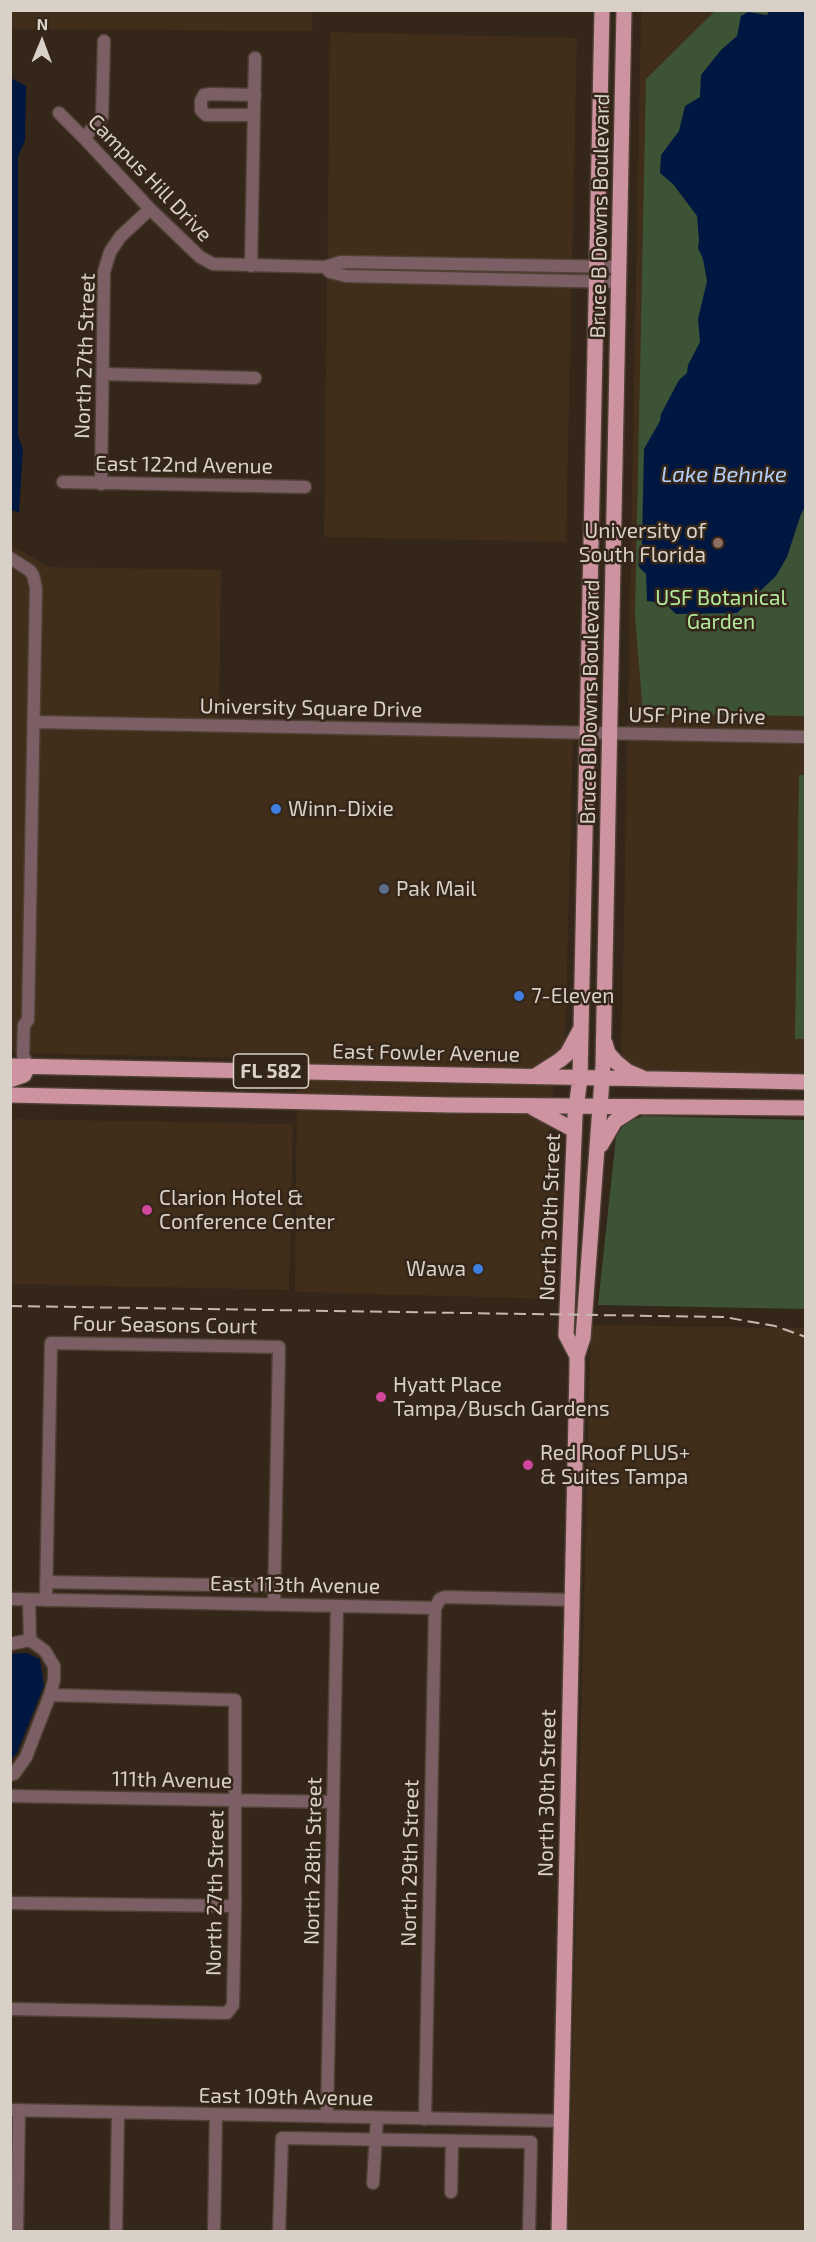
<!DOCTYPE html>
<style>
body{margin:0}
#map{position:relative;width:816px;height:2242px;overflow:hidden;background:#342618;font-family:"Exo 2",sans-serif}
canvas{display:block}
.frame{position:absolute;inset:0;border:12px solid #d9d0c7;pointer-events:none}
.north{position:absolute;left:12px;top:12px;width:60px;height:60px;-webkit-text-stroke:4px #342618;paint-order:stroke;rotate:1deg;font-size:16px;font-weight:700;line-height:24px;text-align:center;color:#d9d0c7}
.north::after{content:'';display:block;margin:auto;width:21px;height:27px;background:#d9d0c7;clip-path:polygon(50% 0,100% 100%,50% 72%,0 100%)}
</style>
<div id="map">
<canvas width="816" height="2242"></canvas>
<div class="frame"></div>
<div class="north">N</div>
</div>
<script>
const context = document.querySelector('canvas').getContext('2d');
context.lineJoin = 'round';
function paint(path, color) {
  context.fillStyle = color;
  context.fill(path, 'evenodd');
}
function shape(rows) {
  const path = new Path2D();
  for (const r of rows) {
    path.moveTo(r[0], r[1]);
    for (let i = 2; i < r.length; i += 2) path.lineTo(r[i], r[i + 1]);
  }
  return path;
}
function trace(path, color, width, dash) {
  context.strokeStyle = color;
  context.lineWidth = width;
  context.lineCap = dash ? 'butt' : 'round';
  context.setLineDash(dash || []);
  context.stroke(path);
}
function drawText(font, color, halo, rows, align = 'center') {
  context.font = font + ' "Exo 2",sans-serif';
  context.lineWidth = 5;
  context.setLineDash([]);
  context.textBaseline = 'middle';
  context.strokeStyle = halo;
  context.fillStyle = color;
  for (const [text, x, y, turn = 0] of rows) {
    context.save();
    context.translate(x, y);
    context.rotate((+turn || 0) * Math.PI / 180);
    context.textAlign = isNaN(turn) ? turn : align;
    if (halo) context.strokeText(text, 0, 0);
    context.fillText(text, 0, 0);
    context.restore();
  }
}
paint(shape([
 [11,10,313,11,312,31,11,29],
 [641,11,805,11,805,1079,621,1075],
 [330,32,577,38,566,542,324,537],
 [10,544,48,567,221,570,219,732,573,737,566,1007,564,1046,555,1056,550,1134,558,1137,555,1299,295,1292,297,1059,11,1053],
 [11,1119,293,1124,289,1290,11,1284],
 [591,1325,805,1328,805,2231,568,2232]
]), '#402d1a');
paint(shape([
 [715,11,805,11,805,716,643,714,635,616,646,79],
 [799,775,806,775,805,1039,795,1039],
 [643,1116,805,1120,805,1309,598,1305,616,1137,625,1123]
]), '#3d5336');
paint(shape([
 [769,11,805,11,805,507,801,514,787,557,776,576,737,613,676,614,665,603,647,601,646,574,640,568,638,564,647,555,646,547,642,544,644,449,660,421,661,414,679,380,687,373,688,365,700,342,698,319,707,281,703,259,698,248,699,240,697,216,673,184,660,173,661,155,679,131,685,106,700,97,701,75,721,50,737,36,741,16,748,12,767,15],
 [11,78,26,86,25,141,18,156,18,436,23,449,19,513,10,509],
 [27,1653,40,1659,44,1686,17,1753,11,1759,11,1654]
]), '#001741');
const minor = shape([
 [59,113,84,138,150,209,200,257,213,264,325,267,341,262,620,267],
 [254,115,206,115,201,110,201,101,204,95,211,94,255,95],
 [84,138,102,117,104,41],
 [251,266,255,58],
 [325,267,330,272,346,276,620,282],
 [103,374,255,378],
 [63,482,305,487],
 [101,484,104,272,110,252,120,237,150,209],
 [10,558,29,570,33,575,36,588,28,1020,24,1025,23,1055,28,1066],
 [34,722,806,737],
 [46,1582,275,1586],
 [10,1599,435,1608],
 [46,1600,51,1343,279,1347,274,1605],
 [10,1644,30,1640],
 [10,1775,14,1774,26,1757,50,1695,54,1680,54,1666,45,1651,30,1640,29,1600],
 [10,1796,333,1802],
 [10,1903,235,1906],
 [10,2009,227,2013,233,2005,235,1906,235,1700,50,1695],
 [10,2110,562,2121],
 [327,2117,337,1606],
 [425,2119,435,1608,440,1599,445,1597,573,1600],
 [373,2183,377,2118],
 [451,2192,452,2142],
 [17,2232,19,2110],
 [116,2232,118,2114],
 [214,2232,216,2115],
 [279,2232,282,2138,531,2142,529,2232]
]);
const major = shape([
 [605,1043,608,1053,616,1062,627,1071,643,1078],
 [10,1066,806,1082],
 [535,1076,560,1060,567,1054,580,1030],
 [10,1080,24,1075,28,1066],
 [10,1095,449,1105,806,1108],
 [533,1108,574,1130],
 [601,1145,615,1121,637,1107],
 [577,1356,566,1335,575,1116,580,1078,602,10],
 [559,2232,577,1368,577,1356,583,1338,603,1066,624,10]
]);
trace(minor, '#4e4134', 15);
trace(major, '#4e4134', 18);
trace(minor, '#7c5f65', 12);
trace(major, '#ce93a1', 15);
trace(shape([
 [10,1306,724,1317,775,1326,806,1337]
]), '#c3b9af', 2, [12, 6]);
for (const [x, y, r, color] of [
 [718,543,6,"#8d6e63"],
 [276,809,6,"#3f7fe0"],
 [384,889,6,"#5c6f8a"],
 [519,996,6,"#3f7fe0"],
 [147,1210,6,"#d1479c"],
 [478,1269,6,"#3f7fe0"],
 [381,1397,6,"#d1479c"],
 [528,1465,6,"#d1479c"]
]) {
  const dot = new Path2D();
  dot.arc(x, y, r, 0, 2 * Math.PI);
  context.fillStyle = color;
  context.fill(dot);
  trace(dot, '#342618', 2);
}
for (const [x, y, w] of [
 [271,1071,75]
]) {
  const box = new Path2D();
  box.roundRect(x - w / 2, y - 17, w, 34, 4.5);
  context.fillStyle = '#342618';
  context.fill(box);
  trace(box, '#d9d0c7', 1.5);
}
drawText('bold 20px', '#d9d0c7', null, [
 ["FL 582",271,1071]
]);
drawText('21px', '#d9d0c7', '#342618', [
 ["Campus Hill Drive",150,178,46],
 ["Bruce B Downs Boulevard",600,216,-89],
 ["North 27th Street",85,356,-88],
 ["East 122nd Avenue",184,465,1],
 ["Bruce B Downs Boulevard",590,702,-89],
 ["University Square Drive",311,708,1],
 ["USF Pine Drive",697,716,1],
 ["East Fowler Avenue",426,1053,1],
 ["North 30th Street",550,1217,-88],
 ["Four Seasons Court",165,1325,1],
 ["East 113th Avenue",295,1585,1],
 ["111th Avenue",172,1780,1],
 ["North 30th Street",547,1793,-89],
 ["North 28th Street",313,1861,-89],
 ["North 29th Street",410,1863,-89],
 ["North 27th Street",215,1893,-89],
 ["East 109th Avenue",286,2097,1]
]);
drawText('21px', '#d9d0c7', '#342618', [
 ["University of",706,531,"right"],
 ["South Florida",706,555,"right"],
 ["Winn-Dixie",288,809],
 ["Pak Mail",396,889],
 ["7-Eleven",531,996],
 ["Clarion Hotel &",159,1198],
 ["Conference Center",159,1222],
 ["Wawa",466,1269,"right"],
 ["Hyatt Place",393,1385],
 ["Tampa/Busch Gardens",393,1409],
 ["Red Roof PLUS+",540,1453],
 ["& Suites Tampa",540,1477]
], 'left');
drawText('21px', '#b1ea9e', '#342618', [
 ["USF Botanical",721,598],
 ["Garden",721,622]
]);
drawText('italic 22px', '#b3d0fc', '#342618', [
 ["Lake Behnke",724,475]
]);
</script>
